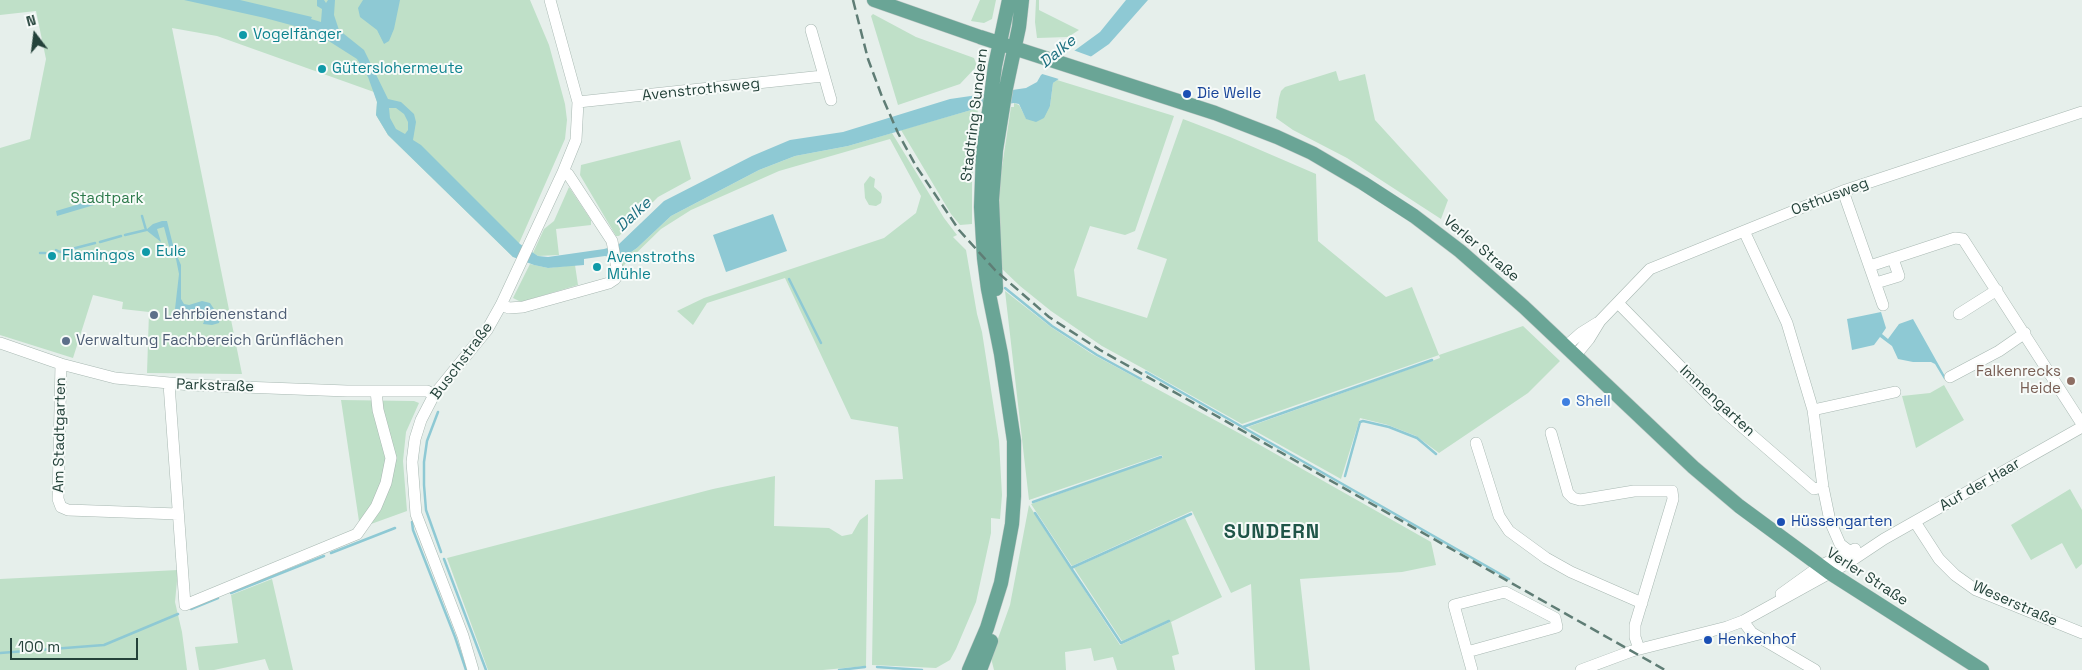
<!DOCTYPE html>
<meta charset="utf-8">
<style>
body{margin:0}
#map{position:relative;width:2082px;height:670px;overflow:hidden;background:#e6efeb;font-family:"Space Grotesk",sans-serif}
canvas{display:block}
.north{position:absolute;left:10px;top:10px;width:50px;height:50px;-webkit-text-stroke:4px #f7fbf9;paint-order:stroke;rotate:345deg;font-size:14px;font-weight:700;line-height:20px;text-align:center;color:#24423a}
.north::after{content:'';display:block;margin:auto;width:18px;height:22px;background:#24423a;clip-path:polygon(50% 0,100% 100%,50% 72%,0 100%)}
.scale{position:absolute;left:10px;top:638px;width:128px;height:22px;box-sizing:border-box;border:2px solid #24423a;border-top:0;padding-left:6px;font-size:15px;line-height:18px;white-space:nowrap;color:#24423a;-webkit-text-stroke:4px #f7fbf9;paint-order:stroke}
</style>
<div id="map">
<canvas width="2082" height="670"></canvas>
<div class="north">N</div>
<div class="scale">100 m</div>
</div>
<script>
const context = document.querySelector('canvas').getContext('2d');
context.lineJoin = 'round';
function paint(path, color) {
  context.fillStyle = color;
  context.fill(path, 'evenodd');
}
function shape(rows) {
  const path = new Path2D();
  for (const r of rows) {
    path.moveTo(r[0], r[1]);
    for (let i = 2; i < r.length; i += 2) path.lineTo(r[i], r[i + 1]);
  }
  return path;
}
function trace(path, color, width, dash) {
  context.strokeStyle = color;
  context.lineWidth = width;
  context.lineCap = dash ? 'butt' : 'round';
  context.setLineDash(dash || []);
  context.stroke(path);
}
function drawText(font, color, halo, rows, align = 'center') {
  context.font = font + ' "Space Grotesk",sans-serif';
  context.lineWidth = 4;
  context.setLineDash([]);
  context.textBaseline = 'middle';
  context.strokeStyle = halo;
  context.fillStyle = color;
  for (const [text, x, y, turn = 0] of rows) {
    context.save();
    context.translate(x, y);
    context.rotate((+turn || 0) * Math.PI / 180);
    context.textAlign = isNaN(turn) ? turn : align;
    if (halo) context.strokeText(text, 0, 0);
    context.fillText(text, 0, 0);
    context.restore();
  }
}
paint(shape([
 [0,0,530,0,549,45,565,104,567,120,565,139,513,257,388,135,376,115,377,102,374,92,217,36,172,28,242,374,147,373,149,312,122,309,123,302,93,295,73,358,0,335,0,148,30,139,46,59,36,11,0,15],
 [980,0,996,0,992,19,984,23,971,21],
 [1036,0,1039,0,1039,10,1079,30,1068,37,1037,38,1035,22],
 [873,14,916,37,974,58,977,66,960,84,898,105,871,16],
 [1336,71,1339,81,1365,74,1375,120,1448,200,1441,219,1347,158,1293,130,1276,118,1279,98,1281,91,1285,87],
 [1057,80,1174,116,1135,231,1125,235,1090,226,1074,270,1077,296,1147,318,1167,259,1137,249,1183,119,1230,137,1316,174,1318,241,1386,297,1412,287,1439,355,1523,326,1560,361,1528,393,1439,453,1416,436,1388,425,1360,418,1341,479,1248,427,1440,358,1439,355,1242,424,1146,370,1102,346,1051,311,1020,286,999,266,997,237,1000,180,1011,107,1014,107,1014,103,1019,105,1026,118,1050,106,1053,83],
 [978,108,972,181,972,224,960,225,951,214,901,130],
 [892,133,944,218,957,235,953,237,966,250,977,314,982,332,999,441,1002,495,1000,519,991,518,991,533,976,602,956,649,950,660,936,668,872,665,875,480,903,479,898,427,851,419,785,278,707,303,693,325,677,311,704,298,884,238,916,213,921,196,890,139,779,171,691,210,661,229,622,267,621,259,637,248,671,216,759,170,795,156,848,146],
 [680,140,691,179,658,197,619,236,616,236,580,175,581,165],
 [870,176,875,179,874,187,881,193,882,197,881,203,876,206,869,205,865,198,864,184],
 [569,187,591,220,591,225,556,229,559,255,538,256,533,253,544,229,554,221],
 [530,264,548,268,575,265,578,285,521,302,513,298],
 [1005,291,1051,327,1092,354,1237,432,1431,542,1436,565,1402,572,1300,579,1310,670,1255,670,1251,584,1231,593,1192,511,1072,566,1031,504,1163,457,1161,455,1029,500],
 [1944,385,1964,420,1916,448,1902,396,1930,393],
 [341,400,414,401,419,403,406,432,403,461,407,511,360,528],
 [775,476,774,526,829,528,842,536,852,534,860,520,868,514,866,666,823,670,488,670,447,558,713,489],
 [2070,489,2082,510,2082,564,2076,569,2062,543,2031,560,2011,525],
 [1029,505,1120,645,1170,622,1170,620,1122,641,1074,568,1185,518,1222,597,1171,622,1179,654,1172,656,1175,670,1117,670,1113,657,1094,661,1091,648,1065,652,1066,670,994,670,991,658,1010,605],
 [178,570,175,602,182,632,187,670,0,670,0,579],
 [272,579,293,670,269,670,265,659,214,670,199,670,195,647,238,643,231,595]
]), '#bfe0c8');
paint(shape([
 [184,0,240,0,312,17,311,19,321,22,322,9,317,6,317,0,324,0,326,3,328,0,335,0,334,15,339,30,364,50,388,99,401,102,414,114,416,122,413,140,421,145,520,244,538,256,548,257,604,249,618,245,664,201,752,156,790,140,843,132,950,99,1026,88,1037,82,1041,75,1100,32,1126,0,1148,0,1109,44,1053,83,1050,106,1044,118,1036,122,1026,119,1019,104,1014,103,978,108,848,146,795,156,759,170,671,216,637,248,621,259,605,256,584,259,584,265,548,268,534,265,513,257,388,135,376,115,377,102,368,77,357,59,313,31,265,18],
 [389,108,396,108,404,114,408,122,408,130,405,134,396,129,390,118],
 [363,0,400,0,394,29,389,41,384,44,377,30,360,17,358,8],
 [93,200,94,205,57,216,56,211],
 [773,214,787,251,726,272,713,235],
 [162,221,167,221,174,249,181,265,181,299,184,304,189,305,202,301,210,303,220,318,219,323,212,325,203,324,205,319,199,316,177,313,175,309,179,274,176,259,169,246,164,227,157,229,161,242,146,230,153,224],
 [1881,312,1886,328,1882,334,1888,339,1899,324,1913,319,1946,378,1944,379,1935,364,1931,362,1913,362,1898,359,1892,346,1880,337,1874,345,1852,350,1847,319]
]), '#8ec9d4');
paint(shape([
 [1073,50,1095,58,1062,80,1039,73]
]), '#e6efeb');
trace(shape([
 [125,235,146,230,142,216],
 [100,242,121,236],
 [56,250,60,252,95,243],
 [40,253,45,253],
 [789,279,821,343],
 [1005,288,1052,326,1097,355,1141,379],
 [1146,372,1509,579],
 [438,412,427,441,424,462,424,485,426,510,441,552],
 [1243,427,1432,360],
 [1345,476,1360,422,1363,421,1389,427,1417,438,1436,454],
 [1033,502,1161,457],
 [1035,513,1071,568,1191,514],
 [412,522,413,530,455,637,466,670],
 [331,553,395,528],
 [444,559,486,670],
 [1071,568,1121,643,1169,621],
 [231,593,324,556],
 [191,609,218,598],
 [0,653,104,645,178,614],
 [877,667,922,670],
 [839,670,865,667]
]), '#8ec9d4', 2.5);
const minor = shape([
 [811,30,831,100],
 [578,102,823,76],
 [1843,191,1883,305],
 [1744,231,1787,323,1813,410,1823,487,1830,521,1840,544,1857,557],
 [1870,266,1955,238,1963,239,2082,424],
 [1876,283,1899,276,1893,259],
 [1618,303,1724,411,1814,489,1823,487],
 [501,305,509,308,523,307,609,283,615,279,618,274,612,241,568,174,563,172],
 [1959,314,1997,290],
 [0,343,61,364,115,378,191,385,347,391,427,391,434,395],
 [1565,347,1581,333,1597,323],
 [1575,356,1589,339,1600,321,1650,269,1843,191,2082,112],
 [61,364,58,499,61,507,68,510,178,514],
 [1950,377,1999,351,2025,333],
 [169,384,185,605,357,534,376,507,386,483,391,458,378,410,376,391],
 [1813,410,1895,392],
 [1551,433,1568,493,1573,498,1580,500,1634,491,1672,491,1673,499,1635,625,1635,637,1639,649],
 [1476,443,1499,516,1509,531,1546,558,1571,572,1642,603],
 [1915,522,1939,559,1955,575,1976,590,2082,633],
 [1781,594,1820,566,1855,549],
 [1743,621,1752,633,1815,670],
 [1467,652,1557,627,1555,618,1505,592,1454,605,1467,652,1472,670],
 [473,670,463,636,416,514,412,462,415,439,421,420,434,395,487,330,501,305,563,172,576,140,578,102,550,0],
 [1581,670,1632,651,1727,627,1743,621,1848,563,1884,539,2082,427]
]);
const major = shape([
 [874,0,980,37,1215,113,1277,137,1312,153,1363,183,1414,216,1460,251,1524,307,1693,467,1739,506,1830,573,1982,670],
 [996,289,992,200,996,150,1006,88,1019,27,1022,0],
 [969,670,987,628,1001,583,1012,524,1014,496,1014,441,1001,354,988,289,984,258,981,207,983,153,989,111,995,66,1009,0],
 [980,670,991,641]
]);
trace(minor, '#a8b8b2', 12);
trace(major, '#c2cac8', 15);
trace(minor, '#fff', 11);
trace(major, '#6aa596', 14);
trace(shape([
 [853,0,868,59,881,94,898,133,916,166,959,230,995,270,1049,317,1100,350,1665,670]
]), '#5f7d75', 2.5, [10, 5]);
for (const [x, y, r, color] of [
 [243,35,5,"#0f9aa8"],
 [322,69,5,"#0f9aa8"],
 [1187,94,5,"#1a4fb4"],
 [146,252,5,"#0f9aa8"],
 [52,256,5,"#0f9aa8"],
 [597,267,5,"#0f9aa8"],
 [154,315,5,"#5c6f8a"],
 [66,341,5,"#5c6f8a"],
 [2071,381,5,"#8d6e63"],
 [1566,402,5,"#3f7fe0"],
 [1781,522,5,"#1a4fb4"],
 [1708,640,5,"#1a4fb4"]
]) {
  const dot = new Path2D();
  dot.arc(x, y, r, 0, 2 * Math.PI);
  context.fillStyle = color;
  context.fill(dot);
  trace(dot, '#f7fbf9', 2);
}
drawText('15px', '#0d838f', '#f7fbf9', [
 ["Vogelfänger",253,35],
 ["Güterslohermeute",332,69],
 ["Eule",156,252],
 ["Flamingos",62,256],
 ["Avenstroths",607,258],
 ["Mühle",607,275]
], 'left');
drawText('15px', '#24423a', '#f7fbf9', [
 ["Avenstrothsweg",701,90,-6],
 ["Stadtring Sundern",975,115,-83],
 ["Osthusweg",1830,197,-21],
 ["Verler Straße",1481,249,40],
 ["Buschstraße",462,361,-53],
 ["Parkstraße",215,386,2],
 ["Immengarten",1717,401,43],
 ["Am Stadtgarten",60,435,-89],
 ["Auf der Haar",1980,485,-30],
 ["Verler Straße",1867,577,33],
 ["Weserstraße",2015,604,24]
]);
drawText('15px', '#164399', '#f7fbf9', [
 ["Die Welle",1197,94],
 ["Hüssengarten",1791,522],
 ["Henkenhof",1718,640]
], 'left');
drawText('15px', '#2d7a4b', '#f7fbf9', [
 ["Stadtpark",107,199]
]);
drawText('15px', '#4e5e75', '#f7fbf9', [
 ["Lehrbienenstand",164,315],
 ["Verwaltung Fachbereich Grünflächen",76,341]
], 'left');
drawText('15px', '#785e54', '#f7fbf9', [
 ["Falkenrecks",2061,372],
 ["Heide",2061,389]
], 'right');
drawText('15px', '#366cbe', '#f7fbf9', [
 ["Shell",1576,402]
], 'left');
drawText('italic 16px', '#1c6f80', '#f7fbf9', [
 ["Dalke",1058,52,-39],
 ["Dalke",634,215,-43]
]);
context.letterSpacing = '1px';
drawText('bold 20px', '#1f5548', '#f7fbf9', [
 ["SUNDERN",1272,533]
]);
context.letterSpacing = '0px';
</script>
